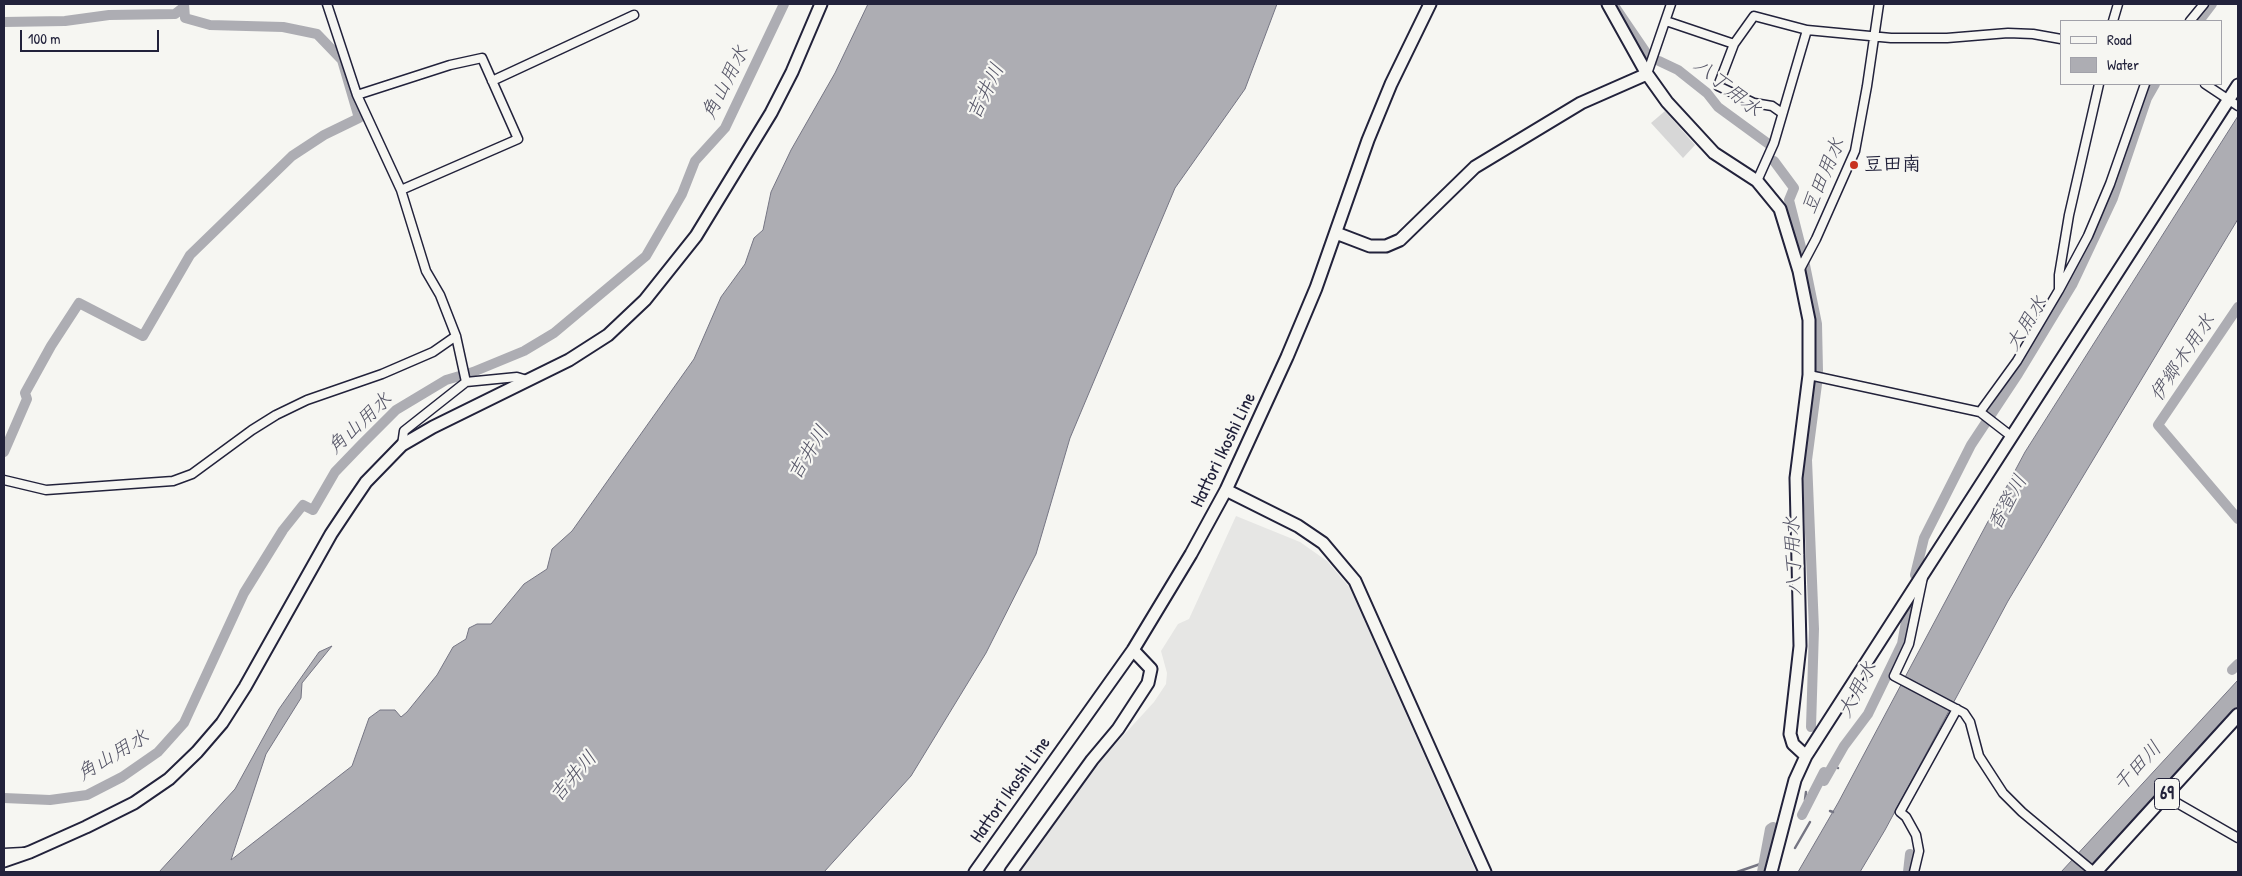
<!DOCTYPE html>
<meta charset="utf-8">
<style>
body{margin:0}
#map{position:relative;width:2242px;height:876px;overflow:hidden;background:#f6f6f2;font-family:"Patrick Hand",sans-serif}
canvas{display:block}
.frame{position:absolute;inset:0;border:5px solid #22223b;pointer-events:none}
.legend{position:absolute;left:2060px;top:20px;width:162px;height:65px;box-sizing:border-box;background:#f6f6f2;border:1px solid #a1a1a9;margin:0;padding:6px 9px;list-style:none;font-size:15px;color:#22223b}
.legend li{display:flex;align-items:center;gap:10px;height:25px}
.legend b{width:25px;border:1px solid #a1a1a9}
.scale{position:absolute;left:20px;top:30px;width:139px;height:22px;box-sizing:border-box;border:2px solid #22223b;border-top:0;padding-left:6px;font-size:15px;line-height:18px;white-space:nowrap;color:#22223b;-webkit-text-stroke:4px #f6f6f2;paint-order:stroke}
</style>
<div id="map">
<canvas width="2242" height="876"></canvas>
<div class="frame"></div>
<ul class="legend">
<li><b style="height:6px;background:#f6f6f2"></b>Road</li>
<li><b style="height:14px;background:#adadb3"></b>Water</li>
</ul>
<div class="scale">100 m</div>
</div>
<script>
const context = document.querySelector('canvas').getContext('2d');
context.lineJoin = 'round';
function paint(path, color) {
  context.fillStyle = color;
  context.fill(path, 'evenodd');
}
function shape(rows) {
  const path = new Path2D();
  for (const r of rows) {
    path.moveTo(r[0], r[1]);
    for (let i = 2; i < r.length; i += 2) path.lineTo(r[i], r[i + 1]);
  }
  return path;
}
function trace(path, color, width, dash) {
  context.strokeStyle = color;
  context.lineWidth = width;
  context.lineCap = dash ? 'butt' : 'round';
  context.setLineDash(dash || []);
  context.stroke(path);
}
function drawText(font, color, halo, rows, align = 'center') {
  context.font = font + ' "Patrick Hand","Klee One",sans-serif';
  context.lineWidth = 4.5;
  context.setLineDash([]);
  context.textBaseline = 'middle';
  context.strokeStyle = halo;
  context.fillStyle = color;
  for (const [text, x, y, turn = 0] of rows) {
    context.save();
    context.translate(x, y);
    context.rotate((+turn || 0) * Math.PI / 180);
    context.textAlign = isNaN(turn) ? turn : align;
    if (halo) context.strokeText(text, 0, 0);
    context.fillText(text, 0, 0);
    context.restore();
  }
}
paint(shape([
 [1236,516,1300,542,1327,561,1350,588,1476,872,1019,872,1090,772,1154,702,1166,684,1167,673,1161,651,1178,624,1189,619]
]), '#e6e6e4');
paint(shape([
 [1665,111,1695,145,1683,158,1651,123]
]), '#d7d7d7');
const water = shape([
 [868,4,1277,4,1245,89,1175,188,1070,438,1036,554,986,653,911,776,824,872,159,872,235,789,279,709,319,652,332,646,302,683,301,698,266,754,231,860,352,766,369,718,380,710,395,710,401,717,407,712,437,675,453,647,466,639,469,628,477,624,491,624,524,584,547,569,552,549,572,531,694,359,721,297,745,264,754,238,763,230,771,192,791,150,835,73,868,4],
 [2238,116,2238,219,2008,601,1885,830,1860,872,1798,872,1838,803,2025,452,2238,116],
 [2238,680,2238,708,2089,872,2061,872,2238,680]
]);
paint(water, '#adadb3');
trace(water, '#757583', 1);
trace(shape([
 [1833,765,1838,768],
 [1806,792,1805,800,1807,800],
 [1830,811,1833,812],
 [1795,848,1810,822],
 [1737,872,1769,861]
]), '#757583', 2.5);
trace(shape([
 [1615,7,1647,54],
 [2199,21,2212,4],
 [4,22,65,21,109,15,175,14,184,7],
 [1659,61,1678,70,1707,93,1718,107,1770,145],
 [1774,161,1794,188,1789,200,1803,255],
 [1805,265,1817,324,1818,371],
 [2238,307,2158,425,2238,519],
 [4,452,27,399,25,393,51,346,79,303,143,336,190,255,292,156,324,135,359,118,342,60,317,34,283,27,210,25,185,18,184,4],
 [1915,575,1924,538,1971,445,2018,374,2072,285,2113,198,2147,98,2155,84],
 [2232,670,2238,664],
 [1811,727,1814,629,1807,460,1817,384],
 [1824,781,1844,746,1868,714,1902,644,1908,610],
 [4,798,50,800,87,795,122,777,158,752,184,723,244,593,283,530,303,505,313,510,335,472,361,445,396,410,446,380,473,372,524,351,554,333,646,256,682,194,695,161,725,128,784,4],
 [1802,815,1824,772],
 [1762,872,1770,829,1773,827],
 [1908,872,1910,854]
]), '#adadb3', 10);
const street = shape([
 [327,4,357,95,401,190,426,271,440,295,456,336,466,382],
 [1666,21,1734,44],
 [2113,21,2118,4],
 [2190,21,2204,4],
 [1647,74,1671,4],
 [492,81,634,15],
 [2205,84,2238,106],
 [357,95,450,65,482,58,518,139,401,190],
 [1782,113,1772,106,1754,103,1718,86,1734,44,1754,16,1807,30],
 [1757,181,1774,143,1807,30,1891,38,1947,38,2008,33,2033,34,2061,39],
 [1799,271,1816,239,1855,151,1867,86,1879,4],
 [2059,290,2088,236,2110,184,2145,84],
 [1809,375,1980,412,2011,436],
 [1980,412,2017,361,2059,290,2059,275,2069,215,2099,84],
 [402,445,404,431,466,382,517,377,527,380],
 [4,480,46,490,173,481,192,474,252,430,276,415,307,400,382,374,433,352,456,336],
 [1923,577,1909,644,1894,676,1964,713,1970,722,1979,756,2003,793,2022,812,2094,872],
 [2165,796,2238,838],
 [4,853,23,852],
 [1914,872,1919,851,1916,835,1906,817,1900,812,1957,709]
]);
const secondary = shape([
 [1608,4,1647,74,1667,102,1714,153,1757,181,1780,209,1799,271,1809,320,1809,375,1796,478,1800,646,1790,734,1793,744,1806,756],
 [1336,233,1370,246,1386,246,1400,240,1475,167,1581,103,1647,74],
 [1226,490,1298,526,1323,543,1355,581,1485,872],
 [4,861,30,852,86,827,134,803,169,779,197,752,222,723,245,687,331,534,351,504,366,482,402,445,433,427,569,360,608,335,645,300,696,236,771,113,792,72,821,4],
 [975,872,1133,650,1191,554,1226,490,1287,357,1316,288,1368,140,1391,84,1430,4],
 [1011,872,1092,760,1118,729,1148,683,1151,669,1133,650],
 [1771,872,1795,780,1806,756,2238,85]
]);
const primary = shape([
 [2095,872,2238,715]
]);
trace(street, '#22223b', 11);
trace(secondary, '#22223b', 15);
trace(primary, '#22223b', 16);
trace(street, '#f6f6f2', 8);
trace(secondary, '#f6f6f2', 11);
trace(primary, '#f6f6f2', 12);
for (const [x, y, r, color] of [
 [1854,165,5,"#c8321e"]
]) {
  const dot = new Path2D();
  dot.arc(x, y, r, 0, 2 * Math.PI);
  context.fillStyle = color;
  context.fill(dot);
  trace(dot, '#f6f6f2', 2);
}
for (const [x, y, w] of [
 [2167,794,25]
]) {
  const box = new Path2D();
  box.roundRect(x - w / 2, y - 15.5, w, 31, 4);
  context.fillStyle = '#f6f6f2';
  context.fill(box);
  trace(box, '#22223b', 1);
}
drawText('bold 18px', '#22223b', null, [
 ["69",2167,794]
]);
drawText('bold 19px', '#22223b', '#f6f6f2', [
 ["豆田南",1864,165]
], 'left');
drawText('19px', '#22223b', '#f6f6f2', [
 ["Hattori Ikoshi Line",1224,450,-64],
 ["Hattori Ikoshi Line",1011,790,-55]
]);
drawText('italic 20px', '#535365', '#f6f6f2', [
 ["角山用水",726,83,-63],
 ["八丁用水",1727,88,39],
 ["吉井川",986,92,-64],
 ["豆田用水",1824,176,-67],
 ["大用水",2027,324,-58],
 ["伊郷木用水",2183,358,-56],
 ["角山用水",360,424,-43],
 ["吉井川",809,453,-59],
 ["香登川",2008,503,-61],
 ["八丁用水",1794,556,-92],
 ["大用水",1858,690,-62],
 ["角山用水",113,756,-31],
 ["干田川",2138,767,-47],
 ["吉井川",574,777,-49]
]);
</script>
